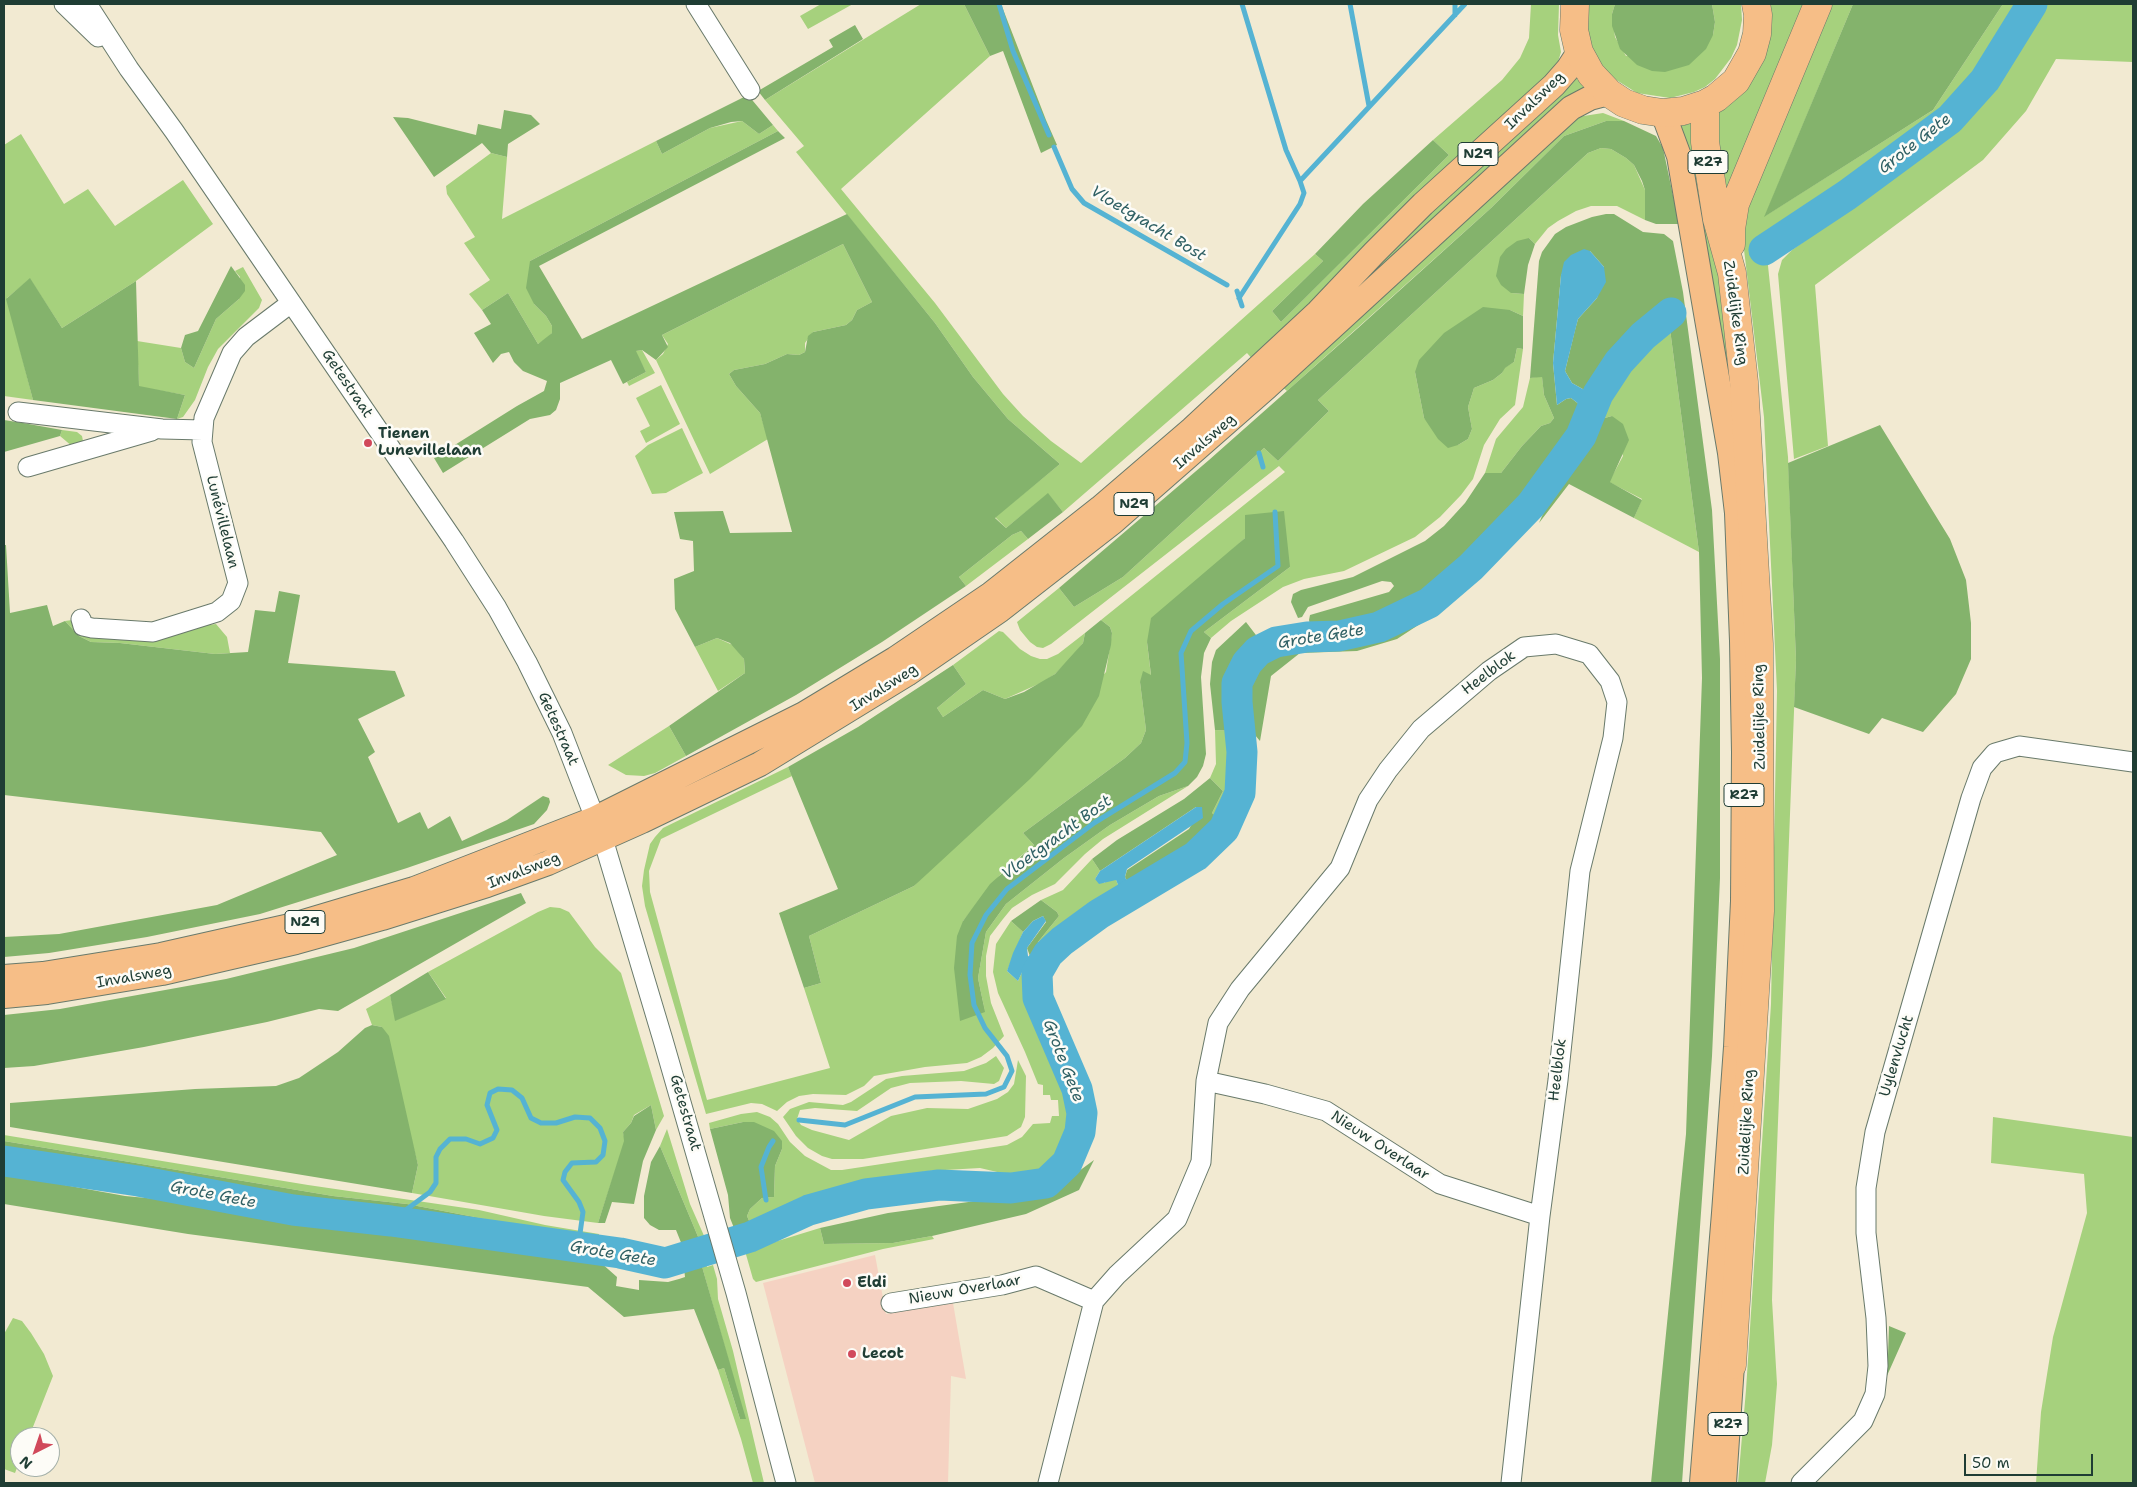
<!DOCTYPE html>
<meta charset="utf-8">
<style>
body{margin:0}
#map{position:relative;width:2137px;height:1487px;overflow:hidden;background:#f2ead2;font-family:"Shantell Sans",sans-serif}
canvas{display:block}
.frame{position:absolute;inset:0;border:5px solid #1f3d34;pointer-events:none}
.north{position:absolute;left:10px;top:1427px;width:50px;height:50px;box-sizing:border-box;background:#fdfcf7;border:1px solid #a4b0a9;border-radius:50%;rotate:221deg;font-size:14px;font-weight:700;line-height:20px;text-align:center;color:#1f3d34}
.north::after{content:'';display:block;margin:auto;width:18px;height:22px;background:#d1495b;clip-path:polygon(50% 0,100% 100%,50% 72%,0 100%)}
.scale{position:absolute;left:1964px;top:1454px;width:129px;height:22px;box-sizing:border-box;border:2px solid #1f3d34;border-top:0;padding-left:6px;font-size:15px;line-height:18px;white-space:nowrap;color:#1f3d34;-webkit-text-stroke:4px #fdfcf7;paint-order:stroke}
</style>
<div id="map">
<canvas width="2137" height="1487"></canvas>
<div class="frame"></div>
<div class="north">N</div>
<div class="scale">50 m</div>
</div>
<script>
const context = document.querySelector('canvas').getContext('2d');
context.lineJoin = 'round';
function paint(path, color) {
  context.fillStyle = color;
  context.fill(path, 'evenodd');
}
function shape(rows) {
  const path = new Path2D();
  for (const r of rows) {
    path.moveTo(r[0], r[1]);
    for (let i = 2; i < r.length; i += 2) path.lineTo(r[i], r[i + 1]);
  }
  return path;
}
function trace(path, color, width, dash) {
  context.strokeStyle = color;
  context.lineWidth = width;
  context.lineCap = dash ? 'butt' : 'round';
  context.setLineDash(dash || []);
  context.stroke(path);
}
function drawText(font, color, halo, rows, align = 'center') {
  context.font = font + ' "Shantell Sans",sans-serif';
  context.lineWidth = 5;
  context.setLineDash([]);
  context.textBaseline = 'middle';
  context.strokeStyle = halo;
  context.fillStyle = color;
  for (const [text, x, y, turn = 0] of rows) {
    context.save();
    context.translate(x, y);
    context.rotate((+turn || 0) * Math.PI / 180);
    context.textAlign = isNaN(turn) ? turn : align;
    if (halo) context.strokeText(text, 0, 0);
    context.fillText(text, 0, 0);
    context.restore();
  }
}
paint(shape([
 [875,1255,886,1314,953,1303,966,1379,951,1376,948,1483,815,1483,763,1283]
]), '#f5d2c2');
paint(shape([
 [821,4,853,4,808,29,800,16],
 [921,4,964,4,990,56,841,189,935,303,1003,394,1023,416,1051,441,1081,463,1315,254,1323,261,1272,311,1281,322,1449,155,1433,140,1502,80,1520,58,1529,38,1531,4,1559,4,1558,35,1561,52,1554,75,1254,361,1247,353,1063,512,1048,494,1006,528,995,517,1060,464,1008,419,973,377,935,323,796,152,804,146,765,100],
 [1589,4,1615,4,1612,14,1615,37,1626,56,1713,35,1715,22,1712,4,1741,4,1742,20,1737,45,1731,58,1715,79,1705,87,1694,92,1670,98,1637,93,1610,76,1596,57,1587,33],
 [1767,4,1808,4,1724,215,1717,114],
 [1827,4,1853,4,1765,216,1933,110,2003,4,2019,4,1975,78,1920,135,1765,237,1788,457,1796,660,1774,1225,1772,1300,1777,1384,1772,1445,1765,1483,1738,1483,1746,1390,1771,1004,1777,691,1764,417,1740,216],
 [2045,4,2133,4,2133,62,2056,59,2026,111,1983,160,1815,285,1828,446,1794,459,1778,274,1782,260,1792,250,1901,172,1966,118,1993,89],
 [1573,74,1586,90,1363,286,1359,282],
 [1603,113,1624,121,1606,121,1564,136,1491,208,1287,391,1281,386,1577,117],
 [1697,119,1732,368,1719,369,1674,124],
 [742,121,759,134,773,125,778,131,530,261,534,304,546,316,552,326,552,333,548,338,538,344,508,293,482,310,469,294,490,280,464,243,475,237,447,194,446,186,491,153,507,157,502,219,656,141,662,154,710,128],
 [21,134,64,204,88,189,115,226,183,180,213,224,136,281,62,328,30,279,7,298,33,400,4,396,4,145],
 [1601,148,1611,149,1626,158,1634,165,1645,190,1645,220,1617,206,1591,206,1576,211,1558,221,1548,228,1535,244,1529,238,1511,293,1524,294,1523,316,1510,310,1415,372,1424,418,1458,445,1468,439,1472,429,1468,407,1474,388,1493,380,1502,373,1504,368,1514,362,1517,348,1523,349,1515,405,1500,419,1484,445,1473,479,1461,495,1440,517,1415,537,1344,571,1304,579,1283,587,1231,621,1211,638,1204,632,1290,567,1246,515,1245,538,1218,563,1147,642,1151,676,1140,682,1146,730,1141,743,1125,758,1023,833,1034,845,1004,870,963,921,985,1012,978,978,986,932,1006,904,1064,858,1110,825,1159,796,1188,786,1103,839,1085,854,1055,884,1032,895,1012,908,1003,919,990,936,986,956,986,976,991,1003,1004,1036,993,1048,981,1057,967,1063,925,1067,874,1076,864,1086,846,1095,813,1094,799,1096,787,1102,777,1111,762,1104,751,1103,706,1114,645,906,642,886,644,870,650,844,655,837,663,828,788,767,792,776,661,839,649,871,650,892,707,1100,830,1068,804,988,821,983,809,936,914,886,1106,672,1112,633,1110,627,1101,620,1285,472,1279,466,1051,644,1043,648,1037,647,1030,642,1020,630,1017,622,1059,588,1074,607,1123,577,1264,448,1278,461,1329,411,1318,400,1588,153],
 [843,244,872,302,857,310,852,320,846,325,813,332,805,343,805,352,799,355,787,354,765,364,734,370,729,374,736,386,760,413,768,439,710,474,656,360,663,354,668,344,662,335],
 [243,267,262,300,259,308,218,349,208,367,195,400,183,417,177,419,185,395,139,387,137,341,181,348,185,362,194,368,216,319,239,299,240,277,235,271],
 [1670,329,1699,552,1634,518,1642,499,1609,482,1623,456,1612,416,1601,419,1609,394,1637,355,1654,337],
 [642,350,655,373,629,386,627,382,646,372,635,351],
 [1542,376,1544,395,1554,418,1550,423,1541,426,1522,446,1501,473,1485,473,1496,439,1523,407,1530,378],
 [661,385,680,424,646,443,640,431,650,426,636,398],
 [682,428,703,473,666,493,652,494,635,456,648,445],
 [62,430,77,432,82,436,83,441,80,445,73,447,60,436],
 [1021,531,1028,539,966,586,959,577,1012,535],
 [79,619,201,626,216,624,227,637,230,653,215,654,120,643,91,642,79,636,65,621],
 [999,631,1003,632,1020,649,1031,656,1040,659,1047,659,1058,654,1085,633,1083,643,1073,656,1055,674,1043,682,1005,699,983,690,943,717,937,708,966,684,953,665],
 [717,638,735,646,744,659,745,673,718,691,695,647],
 [669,726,686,756,655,773,644,776,626,775,608,765],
 [1215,730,1233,731,1232,773,1225,805,1220,819,1212,813,1223,791,1210,778,1216,764],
 [1092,859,1100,871,1095,879,1104,883,1110,879,1116,880,1119,887,1110,896,1068,923,1040,953,1037,949,1038,942,1059,916,1057,912,1041,900,1063,890],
 [550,907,560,908,569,912,595,947,621,973,664,1116,656,1130,651,1105,634,1115,631,1123,623,1132,625,1141,598,1223,544,1216,412,1193,418,1165,382,1027,372,1025,366,1009,390,995,396,1020,446,998,428,972,538,912],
 [1011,921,1023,932,1007,971,1018,981,1023,970,1028,971,1030,975,1027,984,1033,1019,1060,1066,1068,1091,1072,1120,1068,1145,1061,1158,1052,1166,1030,1175,1010,1175,980,1168,928,1171,828,1190,830,1195,773,1213,762,1225,753,1230,747,1216,750,1209,762,1198,774,1197,775,1166,782,1149,743,1122,710,1129,709,1123,741,1114,757,1112,770,1117,778,1124,790,1142,805,1156,831,1170,842,1170,1007,1145,1022,1137,1033,1124,1050,1123,1052,1116,1059,1116,1058,1100,1051,1100,1050,1095,1043,1095,1043,1085,1038,1084,1025,1052,998,993,993,972,996,944],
 [996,1056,1004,1068,999,1081,994,1084,961,1081,910,1083,891,1088,857,1111,815,1108,800,1110,797,1119,801,1125,812,1130,849,1140,891,1116,927,1108,968,1109,997,1099,1008,1092,1014,1084,1018,1060,1026,1076,1025,1117,1021,1127,1007,1136,863,1159,832,1159,822,1156,808,1148,796,1136,783,1117,790,1109,809,1102,843,1105,851,1102,886,1079,902,1076,964,1071,986,1063],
 [1993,1117,2133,1137,2133,1483,2036,1483,2041,1412,2053,1337,2087,1213,2084,1174,1991,1163],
 [667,1129,690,1204,705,1238,699,1239,660,1146],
 [4,1135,308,1185,479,1210,545,1225,599,1234,598,1245,594,1245,594,1240,407,1204,333,1196,4,1141],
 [820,1228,824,1244,893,1243,932,1236,934,1239,883,1249,756,1282,753,1279,745,1251],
 [706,1262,707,1267,713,1265,717,1279,718,1299,733,1351,764,1483,753,1483,741,1439,718,1370,724,1368,740,1419,745,1419,701,1263],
 [13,1318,22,1321,31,1333,44,1354,53,1376,29,1437,20,1437,20,1460,15,1473,4,1469,4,1334]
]), '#a6d17d');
paint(shape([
 [964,4,1001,4,1046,120,1057,145,1041,153,1003,51,990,56],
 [1615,4,1712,4,1715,22,1713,35,1706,49,1689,65,1665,72,1652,71,1637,65,1620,49,1612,26,1612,14],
 [1853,4,2003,4,1933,110,1764,217],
 [855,25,863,39,765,100,758,91,833,47,829,40],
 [748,95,773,125,759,134,742,121,731,122,710,128,662,154,656,141],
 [504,110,531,115,540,124,508,144,507,157,491,153,482,143,434,177,393,117,408,118,476,135,478,124,501,129],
 [1606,121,1624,121,1656,136,1663,148,1679,224,1656,224,1645,220,1645,190,1642,181,1634,165,1626,158,1611,149,1601,148,1588,153,1318,400,1329,411,1278,461,1264,448,1123,577,1074,607,1059,588,1209,460,1358,328,1491,208,1564,136],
 [778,131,785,138,539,266,582,339,847,214,935,323,973,377,1008,419,1060,464,995,518,1006,528,1048,493,1063,512,1028,539,1021,531,1012,535,959,577,966,586,882,642,796,695,686,756,669,726,745,673,744,659,730,643,717,638,695,647,675,609,674,579,694,571,693,541,680,539,674,512,723,511,730,533,792,532,760,413,736,386,729,374,734,370,765,364,787,354,799,355,805,352,808,336,813,332,846,325,852,320,857,310,872,302,843,244,662,335,668,347,656,360,642,350,636,351,646,372,623,384,611,360,560,383,560,399,556,410,550,415,530,419,443,473,434,458,517,406,544,391,547,381,523,371,514,362,509,352,501,354,493,363,474,333,491,324,482,310,508,293,538,344,552,333,552,326,546,316,534,304,526,288,530,261],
 [1433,140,1449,155,1281,322,1272,311,1323,261,1315,254,1363,204],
 [1606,214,1614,214,1643,232,1664,234,1673,241,1683,292,1712,510,1720,659,1720,878,1712,1056,1682,1483,1651,1483,1686,1134,1702,678,1699,552,1670,329,1677,327,1669,300,1657,306,1637,324,1617,348,1588,392,1572,383,1565,371,1575,330,1578,319,1597,298,1604,267,1590,251,1561,275,1553,363,1557,405,1566,399,1571,398,1580,405,1583,412,1577,426,1564,446,1524,496,1484,542,1436,586,1385,613,1345,624,1317,626,1310,625,1309,620,1310,615,1389,592,1394,586,1391,582,1382,581,1308,607,1302,617,1298,618,1291,602,1293,594,1301,590,1353,577,1425,541,1444,526,1465,503,1485,473,1501,473,1522,446,1541,426,1550,423,1554,418,1544,395,1542,377,1530,378,1539,261,1542,252,1555,234,1566,227,1592,217],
 [1529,238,1535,244,1528,265,1524,294,1511,293,1501,285,1496,276,1500,257,1506,249,1517,241],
 [231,266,245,285,245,291,239,299,216,319,194,368,185,362,181,348,185,335,198,331],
 [30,278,62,328,136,281,139,386,185,395,177,419,33,400,6,299],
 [1483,307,1510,310,1523,316,1523,349,1517,348,1514,362,1505,368,1502,373,1493,380,1474,388,1468,407,1472,429,1468,439,1458,445,1448,448,1438,439,1424,418,1415,372,1419,360,1444,333],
 [1612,416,1623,424,1629,440,1610,482,1642,500,1634,518,1569,484,1539,523,1556,484,1586,452,1601,419],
 [4,420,23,423,62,430,60,436,4,452],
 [1880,425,1950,539,1966,580,1971,623,1971,659,1956,694,1923,732,1882,718,1869,734,1794,707,1796,660,1788,463],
 [1284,511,1290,567,1204,632,1211,638,1204,653,1201,677,1206,754,1203,766,1197,777,1188,786,1159,796,1110,825,1064,858,1006,904,986,932,978,978,985,1012,960,1021,954,968,957,936,963,921,990,884,1034,845,1023,833,1125,758,1141,743,1146,730,1140,682,1143,671,1151,675,1147,642,1151,618,1245,538,1245,515],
 [4,545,6,545,10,613,47,605,53,626,65,621,79,636,91,642,120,643,215,654,248,652,255,610,275,612,279,591,300,595,288,663,395,671,405,696,358,719,375,752,368,757,398,823,420,812,428,829,450,816,462,841,507,820,543,796,549,798,550,802,547,810,534,824,407,868,260,914,147,937,49,953,4,957,4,937,59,934,217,905,337,855,321,832,4,795],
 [1452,603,1397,639,1357,651,1300,653,1271,676,1260,741,1249,728,1243,711,1246,681,1261,662,1271,654,1296,645,1374,640,1405,627],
 [1101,620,1110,627,1112,633,1111,645,1099,696,1082,726,1030,779,914,886,809,936,821,983,804,988,779,913,838,889,788,767,858,727,953,665,966,684,937,708,943,717,983,690,1005,699,1024,692,1055,674,1083,643,1085,633],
 [1246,622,1259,639,1242,656,1236,669,1232,685,1233,731,1215,730,1210,684,1212,662,1216,650],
 [1210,778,1223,791,1212,813,1220,819,1200,840,1137,884,1129,885,1125,877,1127,870,1189,829,1202,807,1196,807,1100,871,1092,859,1117,840,1184,799],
 [521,893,526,903,338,1011,319,1009,267,1022,144,1047,34,1066,4,1068,4,1015,60,1009,226,979,354,948],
 [1041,900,1057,912,1059,916,1038,942,1037,949,1040,953,1034,959,1031,959,1027,948,1046,922,1043,916,1033,921,1023,932,1011,921],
 [428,972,446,999,395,1021,390,995],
 [372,1025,382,1027,389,1036,418,1165,412,1193,10,1127,10,1103,195,1089,276,1086,299,1078,338,1052,365,1028],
 [651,1105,656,1130,643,1161,634,1204,612,1202,605,1223,598,1223,624,1141,623,1132,631,1123,634,1116],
 [743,1122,754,1122,774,1131,782,1141,782,1149,775,1166,774,1197,762,1198,750,1209,747,1216,753,1230,740,1233,734,1228,730,1218,728,1195,710,1129],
 [4,1141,333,1196,407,1204,594,1240,594,1245,440,1222,409,1213,4,1154],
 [660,1146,699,1239,701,1244,684,1250,676,1230,659,1230,650,1225,644,1218,644,1196,651,1162],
 [1094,1160,1079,1190,1026,1214,932,1236,893,1243,824,1244,820,1228,888,1213,983,1200,1040,1195,1056,1188],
 [4,1174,125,1196,179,1201,261,1215,514,1253,595,1261,600,1262,617,1277,616,1286,639,1290,639,1280,668,1282,679,1279,685,1277,684,1268,701,1263,746,1419,740,1419,724,1368,718,1370,694,1309,624,1317,588,1287,188,1234,4,1204],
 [1889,1326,1906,1333,1886,1378,1888,1356]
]), '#84b36c');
paint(shape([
 [1584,249,1590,251,1604,267,1606,282,1597,298,1578,319,1565,371,1572,383,1588,392,1583,412,1580,405,1571,398,1566,399,1557,405,1553,363,1561,275,1564,262,1571,255],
 [1196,807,1202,807,1203,818,1127,869,1125,877,1129,885,1119,887,1116,880,1099,884,1095,879,1100,871],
 [1043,916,1046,921,1027,948,1028,956,1034,959,1030,975,1028,971,1023,970,1018,981,1007,971,1013,953,1023,932,1033,921]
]), '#55b3d3');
trace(shape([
 [999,4,1013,51,1049,135],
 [1242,4,1286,150,1300,181],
 [1350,4,1369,106],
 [1455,4,1455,15],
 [1054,147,1072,189,1084,203,1227,285],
 [1237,291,1242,306],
 [1239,298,1300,204,1304,193,1300,181,1465,4],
 [1259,453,1263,467],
 [799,1120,845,1125,915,1097,986,1094,1004,1087,1012,1071,1007,1056,985,1028,974,1005,970,975,972,943,986,915,1007,889,1094,823,1175,773,1185,762,1187,743,1181,653,1191,631,1223,604,1278,566,1275,512],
 [766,1200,761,1167,769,1147,773,1141],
 [771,1215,776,1225],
 [391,1221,430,1192,436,1183,436,1157,440,1149,450,1139,466,1139,480,1144,493,1138,497,1130,487,1105,490,1093,498,1089,512,1090,522,1098,531,1118,541,1123,556,1123,575,1117,590,1118,600,1128,605,1141,603,1155,596,1162,572,1163,565,1172,563,1180,579,1202,583,1212,578,1248],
 [690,1255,693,1266]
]), '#55b3d3', 5);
trace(shape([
 [1764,250,1847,195,1950,119,1985,80,2032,4],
 [4,1161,138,1181,293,1210,391,1221,620,1253,665,1263,750,1237,809,1210,866,1194,939,1185,1011,1188,1046,1183,1067,1163,1080,1132,1082,1113,1077,1089,1038,998,1037,973,1048,954,1062,941,1099,914,1196,856,1224,829,1240,793,1242,752,1237,702,1237,683,1247,663,1258,651,1276,642,1307,637,1339,636,1379,627,1429,603,1471,567,1531,505,1581,436,1598,394,1619,362,1643,336,1671,313]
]), '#55b3d3', 31);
const minor = shape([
 [64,4,98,37],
 [87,4,129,69,174,131,454,541,497,608,527,662,562,733,603,839,663,1040,736,1293,786,1483],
 [696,4,750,90],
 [18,412,162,429,203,430],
 [28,467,152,431],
 [81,619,83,626,92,628,153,632,217,612,231,601,238,583,202,442,204,418,232,353,246,337,291,303],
 [1206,1081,1218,1023,1240,989,1340,868,1368,800,1388,770,1421,729,1489,671,1524,647,1556,644,1589,654,1610,681,1617,702,1613,738,1580,871,1558,1080,1540,1216],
 [891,1303,1002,1285,1036,1276,1094,1301],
 [1048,1483,1094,1301,1117,1275,1177,1219,1201,1162,1206,1081,1265,1094,1326,1111,1440,1184,1540,1216,1511,1483],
 [1801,1483,1863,1421,1875,1394,1878,1366,1876,1318,1866,1233,1866,1188,1875,1132,1971,798,1982,768,1995,753,2019,746,2133,762]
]);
const major = shape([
 [1663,113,1679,156,1730,453,1737,513,1742,641,1744,752,1743,901,1736,1047,1724,1213,1702,1483],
 [4,977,43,974,161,955,290,926,414,889,594,819,804,714,895,659,991,594,1100,508,1192,429,1318,312,1374,253,1423,204,1554,85,1568,69,1579,52],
 [4,996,47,992,162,973,296,942,382,918,487,885,548,863,642,821,760,764,907,674,1000,610,1113,522,1267,387,1571,108,1590,98,1609,93],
 [1724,1483,1732,1365]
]);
const highway = shape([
 [1575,4,1574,30,1579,52,1591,74,1609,93,1624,103,1643,110,1663,113,1683,111,1705,104,1716,98,1736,81,1752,53,1757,34,1758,15,1756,4],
 [1705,104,1705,142,1717,219,1732,273,1744,382,1759,644,1760,911,1732,1365],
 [1731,244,1731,229,1735,204,1818,4]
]);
trace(minor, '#697a6b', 21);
trace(major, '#697a6b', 26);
trace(highway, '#697a6b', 29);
trace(minor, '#fff', 19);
trace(major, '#f6be87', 24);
trace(highway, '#f6be87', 28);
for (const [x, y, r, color] of [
 [368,443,5,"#d1495b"],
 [847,1283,5,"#d1495b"],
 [852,1354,5,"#d1495b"]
]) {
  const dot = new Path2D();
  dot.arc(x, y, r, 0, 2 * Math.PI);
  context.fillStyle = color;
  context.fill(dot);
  trace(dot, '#fdfcf7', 2);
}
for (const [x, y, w] of [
 [1478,154,40],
 [1708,162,40],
 [1134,504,40],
 [1744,795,40],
 [305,922,40],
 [1728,1424,40]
]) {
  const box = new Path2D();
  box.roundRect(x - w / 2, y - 11.5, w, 23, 4);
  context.fillStyle = '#fdfcf7';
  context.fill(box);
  trace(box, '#1f3d34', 1);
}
drawText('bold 14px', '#1f3d34', null, [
 ["N29",1478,154],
 ["R27",1708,162],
 ["N29",1134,504],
 ["R27",1744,795],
 ["N29",305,922],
 ["R27",1728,1424]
]);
drawText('15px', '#1f3d34', '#fdfcf7', [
 ["Invalsweg",1535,101,-44],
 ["Zuidelijke Ring",1735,313,82],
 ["Getestraat",347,384,56],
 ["Invalsweg",1205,442,-41],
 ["Lunévillelaan",222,522,76],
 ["Heelblok",1489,673,-37],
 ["Invalsweg",884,688,-32],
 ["Zuidelijke Ring",1760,717,-91],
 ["Getestraat",558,729,66],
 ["Invalsweg",524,871,-21],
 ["Invalsweg",134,977,-10],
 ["Uylenvlucht",1897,1056,-73],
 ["Heelblok",1558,1070,-83],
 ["Getestraat",685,1113,74],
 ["Zuidelijke Ring",1747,1122,-87],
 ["Nieuw Overlaar",1380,1146,33],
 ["Nieuw Overlaar",965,1290,-10]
]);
drawText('bold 15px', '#1f3d34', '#fdfcf7', [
 ["Tienen",378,434],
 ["Lunevillelaan",378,451],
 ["Eldi",857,1283],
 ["Lecot",862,1354]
], 'left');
drawText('italic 16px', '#2f6064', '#fdfcf7', [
 ["Grote Gete",1915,144,-38],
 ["Vloetgracht Bost",1148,224,31],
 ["Grote Gete",1321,637,-9],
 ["Vloetgracht Bost",1057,838,-36],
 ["Grote Gete",1063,1061,69],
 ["Grote Gete",213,1195,11],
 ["Grote Gete",613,1254,10]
]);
</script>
